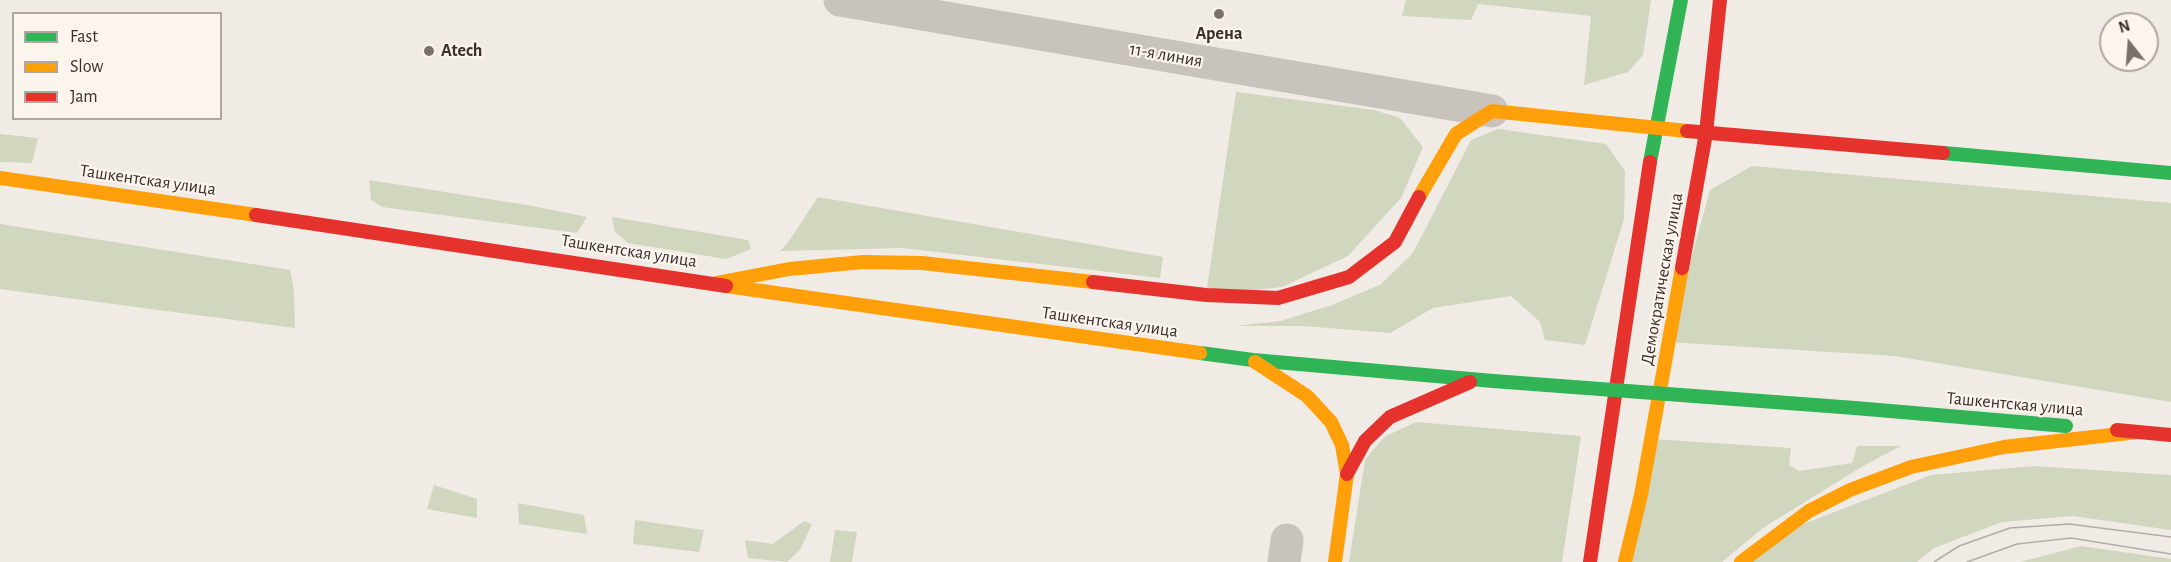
<!DOCTYPE html>
<meta charset="utf-8">
<style>
body{margin:0}
#map{position:relative;width:2171px;height:562px;overflow:hidden;background:#f0ebe5;font-family:"Alegreya Sans",sans-serif}
canvas{display:block}
.legend{position:absolute;left:12px;top:12px;width:210px;height:108px;box-sizing:border-box;background:#fbf5ee;border:2px solid #aea6a0;margin:0;padding:8px 10px;list-style:none;font-size:18px;color:#3b302b}
.legend li{display:flex;align-items:center;gap:12px;height:30px}
.legend b{width:30px;border:2px solid #aea6a0}
.north{position:absolute;left:2099px;top:12px;width:60px;height:60px;box-sizing:border-box;background:#fbf5ee;border:2px solid #aea6a0;border-radius:50%;rotate:343deg;font-size:16px;font-weight:700;line-height:24px;text-align:center;color:#3b302b}
.north::after{content:'';display:block;margin:auto;width:21px;height:27px;background:#7a716c;clip-path:polygon(50% 0,100% 100%,50% 72%,0 100%)}
</style>
<div id="map">
<canvas width="2171" height="562"></canvas>
<ul class="legend">
<li><b style="height:8px;background:#30b455"></b>Fast</li>
<li><b style="height:8px;background:#ff9f0a"></b>Slow</li>
<li><b style="height:8px;background:#e5322d"></b>Jam</li>
</ul>
<div class="north">N</div>
</div>
<script>
const context = document.querySelector('canvas').getContext('2d');
context.lineJoin = 'round';
function paint(path, color) {
  context.fillStyle = color;
  context.fill(path, 'evenodd');
}
function shape(rows) {
  const path = new Path2D();
  for (const r of rows) {
    path.moveTo(r[0], r[1]);
    for (let i = 2; i < r.length; i += 2) path.lineTo(r[i], r[i + 1]);
  }
  return path;
}
function trace(path, color, width, dash) {
  context.strokeStyle = color;
  context.lineWidth = width;
  context.lineCap = dash ? 'butt' : 'round';
  context.setLineDash(dash || []);
  context.stroke(path);
}
function drawText(font, color, halo, rows, align = 'center') {
  context.font = font + ' "Alegreya Sans",sans-serif';
  context.lineWidth = 4.5;
  context.setLineDash([]);
  context.textBaseline = 'middle';
  context.strokeStyle = halo;
  context.fillStyle = color;
  for (const [text, x, y, turn = 0] of rows) {
    context.save();
    context.translate(x, y);
    context.rotate((+turn || 0) * Math.PI / 180);
    context.textAlign = isNaN(turn) ? turn : align;
    if (halo) context.strokeText(text, 0, 0);
    context.fillText(text, 0, 0);
    context.restore();
  }
}
paint(shape([
 [1406,0,1651,0,1643,55,1628,72,1584,85,1591,16,1478,4,1471,20,1402,16],
 [1236,92,1374,110,1400,118,1423,147,1401,198,1348,256,1282,287,1206,295],
 [1498,129,1606,144,1625,171,1624,219,1585,345,1545,340,1540,322,1511,296,1433,308,1390,333,1303,326,1235,326,1281,321,1332,305,1380,285,1413,253,1471,140],
 [0,134,38,138,32,163,0,162],
 [1752,166,2171,203,2171,402,1895,356,1668,342,1710,190],
 [369,180,533,206,587,217,577,233,382,207,371,200],
 [818,197,1163,257,1160,278,903,248,780,251,789,241],
 [612,217,748,240,751,249,726,259,628,243,615,232],
 [0,224,290,270,294,291,295,328,0,289],
 [1416,422,1581,436,1562,562,1349,562,1365,460,1384,437],
 [1651,439,1791,448,1789,465,1799,471,1852,463,1857,446,1901,446,1863,466,1763,528,1722,562,1625,562],
 [2034,466,2171,475,2171,530,2073,516,2002,522,1934,548,1917,562,1745,562,1772,536,1931,475],
 [434,485,477,499,477,518,427,509],
 [518,503,584,515,587,534,519,524],
 [635,520,704,530,699,552,633,544],
 [804,521,812,524,800,550,787,562,748,558,745,540,773,544],
 [835,530,857,532,852,562,830,562],
 [2081,546,2171,559,2171,562,2020,562]
]), '#d1d6bf');
trace(shape([
 [840,0,1492,111],
 [1284,562,1287,540]
]), '#c9c3be', 33);
trace(shape([
 [1943,153,2171,173],
 [1650,162,1681,0],
 [1200,353,1253,360,1493,381],
 [1855,408,2066,426]
]), '#30b455', 14);
trace(shape([
 [0,178,256,215],
 [1419,197,1456,134,1492,111,1687,131],
 [716,283,789,269,863,262,922,263,1093,282],
 [726,286,1200,353],
 [1255,362,1307,396,1331,422,1342,445,1347,474,1335,562],
 [1625,562,1641,495,1682,268],
 [1741,562,1809,511,1850,490,1911,467,2004,447,2138,432]
]), '#ff9f0a', 14);
trace(shape([
 [1687,131,1943,153],
 [256,215,726,286],
 [1682,268,1706,133,1720,0],
 [1093,282,1206,295,1278,298,1349,277,1395,242,1419,197],
 [2117,430,2171,435],
 [1347,474,1365,441,1390,417,1470,382],
 [1590,562,1650,162]
]), '#e5322d', 14);
trace(shape([
 [1934,562,1959,546,2010,528,2069,524,2171,537],
 [1967,562,2017,544,2071,538,2171,554]
]), '#b1aca8', 1.5);
trace(shape([
 [1493,381,1855,408]
]), '#30b455', 14);
for (const [x, y, r, color] of [
 [1219,14,6,"#7a716c"],
 [429,51,6,"#7a716c"]
]) {
  const dot = new Path2D();
  dot.arc(x, y, r, 0, 2 * Math.PI);
  context.fillStyle = color;
  context.fill(dot);
  trace(dot, '#fbf5ee', 2);
}
drawText('bold 18px', '#3b302b', '#fbf5ee', [
 ["Арена",1219,34],
 ["Atech",441,51,"left"]
]);
drawText('18px', '#3b302b', '#fbf5ee', [
 ["11-я линия",1166,55,10],
 ["Ташкентская улица",148,180,8],
 ["Ташкентская улица",629,251,9],
 ["Демократическая улица",1662,279,-80],
 ["Ташкентская улица",1110,322,8],
 ["Ташкентская улица",2015,404,5]
]);
</script>
